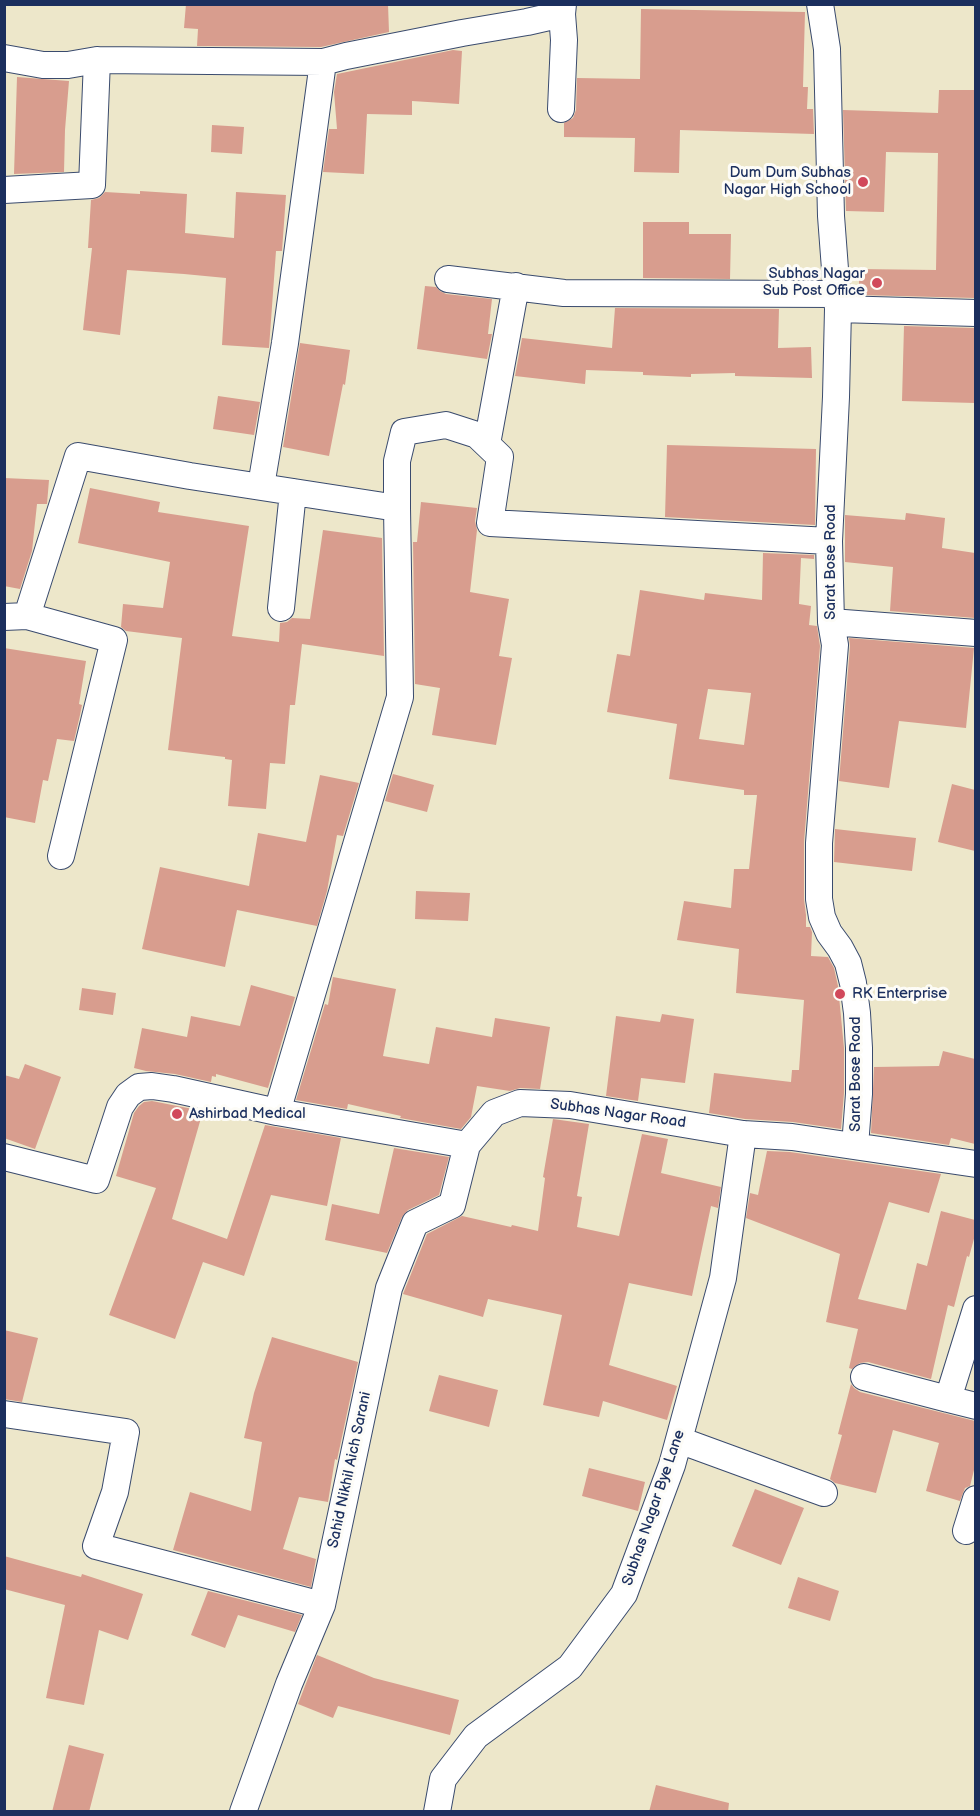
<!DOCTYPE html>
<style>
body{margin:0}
#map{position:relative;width:980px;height:1816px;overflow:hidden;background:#ede7ca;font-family:"Balsamiq Sans",sans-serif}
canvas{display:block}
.frame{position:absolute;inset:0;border:6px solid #1b2f5e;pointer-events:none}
</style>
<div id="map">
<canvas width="980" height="1816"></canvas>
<div class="frame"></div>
</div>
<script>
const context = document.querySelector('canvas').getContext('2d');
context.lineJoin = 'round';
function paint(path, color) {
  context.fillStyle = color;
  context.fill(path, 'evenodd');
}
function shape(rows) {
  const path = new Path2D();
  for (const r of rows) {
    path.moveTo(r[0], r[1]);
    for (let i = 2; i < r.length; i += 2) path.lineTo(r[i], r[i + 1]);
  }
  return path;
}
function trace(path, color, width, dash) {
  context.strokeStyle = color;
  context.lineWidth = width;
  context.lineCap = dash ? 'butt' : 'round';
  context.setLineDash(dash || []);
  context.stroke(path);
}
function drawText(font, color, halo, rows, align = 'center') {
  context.font = font + ' "Balsamiq Sans",sans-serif';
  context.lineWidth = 6;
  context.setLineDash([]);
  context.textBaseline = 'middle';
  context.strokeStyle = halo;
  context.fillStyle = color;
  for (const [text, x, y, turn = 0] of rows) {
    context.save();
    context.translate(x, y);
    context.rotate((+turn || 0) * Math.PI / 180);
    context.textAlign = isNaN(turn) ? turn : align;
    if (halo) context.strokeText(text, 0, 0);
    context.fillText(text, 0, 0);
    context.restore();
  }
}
paint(shape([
 [186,4,388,4,389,32,321,47,197,46,198,29,184,28],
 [641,9,805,12,803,87,808,87,807,109,813,109,814,134,680,130,679,173,634,172,635,138,564,137,564,123,573,118,576,110,577,78,640,79],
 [453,50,462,51,459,104,412,101,412,115,367,114,364,174,323,172,329,129,337,129,334,92,337,74],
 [17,77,69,81,65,130,64,172,14,174],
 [939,90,975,90,975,298,859,295,859,269,936,270,938,153,886,152,884,212,846,211,843,110,938,113],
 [212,125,244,127,242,154,211,152],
 [140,191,187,194,185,233,234,238,236,192,286,195,282,251,276,251,269,348,222,345,226,278,184,274,127,270,120,335,83,330,92,248,88,248,91,200,99,198,105,192,140,194],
 [643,222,689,222,689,234,731,234,730,279,643,278],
 [425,286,436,287,440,291,446,294,492,299,488,334,492,334,487,359,417,349],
 [615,308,779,309,778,348,811,347,812,378,735,376,735,373,691,374,691,377,643,375,643,372,586,370,585,384,515,376,522,338,612,348],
 [904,326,975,328,975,403,902,401],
 [300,343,350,350,345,385,343,384,329,456,283,447],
 [218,396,260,402,254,435,213,429],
 [667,445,816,449,815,525,665,517],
 [4,478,49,480,47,504,37,504,32,551,20,589,4,586],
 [90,488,160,502,158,512,249,526,232,636,279,642,280,623,287,622,292,618,310,619,323,530,382,538,384,656,302,644,295,705,290,705,285,764,270,763,266,809,228,806,232,760,225,759,225,757,168,750,182,638,126,631,121,627,123,604,163,608,170,562,78,543],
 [421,502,477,508,475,521,477,530,470,592,509,599,499,656,512,658,496,745,432,735,440,688,415,684,413,542,417,542],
 [906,513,945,518,942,548,975,553,975,618,890,611,893,567,845,562,845,515,905,520],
 [763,553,814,555,814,559,801,558,799,604,811,606,809,625,817,626,820,646,804,842,804,899,806,915,806,927,810,927,812,932,811,956,828,957,834,968,838,986,844,1048,844,1093,841,1129,793,1122,745,1119,709,1113,714,1073,791,1082,792,1070,799,1070,804,1000,736,993,739,949,677,940,684,901,731,908,734,869,749,869,757,795,744,795,744,790,669,779,677,724,607,712,617,654,630,656,640,590,704,600,705,593,762,600],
 [708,689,751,693,744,745,699,739],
 [849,638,974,648,966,728,899,721,889,788,839,781,850,646],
 [4,648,86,661,79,704,82,705,80,715,74,741,57,739,48,781,43,780,35,823,4,817],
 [393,774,434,785,427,812,385,801],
 [320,775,359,783,343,836,337,835,327,891,317,926,237,910,225,967,142,949,160,867,249,886,258,833,306,842],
 [952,784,975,790,975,851,938,842],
 [835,829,916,838,912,871,834,862],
 [416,891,470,893,468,921,415,919],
 [333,977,396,989,383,1056,429,1064,436,1027,492,1037,495,1018,550,1027,540,1089,520,1088,510,1091,477,1086,471,1117,461,1129,400,1118,401,1116,348,1104,347,1109,296,1100,325,1004,328,1005],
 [251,985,295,997,268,1088,216,1074,216,1077,212,1076,211,1082,175,1074,146,1071,134,1068,142,1028,187,1037,191,1016,240,1026],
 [82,988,116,993,113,1015,79,1010],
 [662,1014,694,1019,685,1083,641,1078,638,1101,606,1096,616,1016,660,1022],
 [943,1051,975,1059,975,1144,951,1138,949,1145,871,1133,874,1067,939,1066],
 [25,1064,61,1077,35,1149,4,1138,4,1075,19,1079],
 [152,1101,203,1111,172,1219,227,1239,265,1125,341,1138,327,1206,271,1195,244,1276,203,1262,175,1339,109,1315,156,1188,116,1176,134,1113,139,1106,144,1102],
 [553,1119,589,1124,577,1196,582,1197,577,1227,619,1236,642,1134,668,1139,661,1173,721,1187,718,1208,711,1206,692,1296,629,1283,609,1365,677,1386,667,1420,603,1401,599,1417,543,1405,562,1315,488,1299,483,1317,403,1294,427,1234,462,1216,511,1227,512,1225,538,1231,545,1178,543,1177],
 [394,1148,449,1157,439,1195,408,1210,402,1217,387,1253,325,1240,332,1204,379,1214],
 [767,1151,790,1152,941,1174,929,1213,889,1202,858,1299,906,1310,917,1263,927,1266,941,1211,975,1220,975,1235,969,1257,967,1256,954,1307,948,1305,931,1379,868,1362,860,1363,852,1369,849,1368,858,1329,826,1322,840,1254,746,1218,750,1193,758,1195],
 [4,1330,38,1338,22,1402,4,1399],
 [272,1337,358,1362,337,1460,335,1459,328,1502,299,1497,283,1549,316,1559,311,1587,173,1550,190,1492,251,1511,262,1442,244,1438,254,1393],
 [439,1375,498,1390,489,1427,429,1411],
 [851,1384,854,1388,860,1392,975,1421,975,1466,970,1486,965,1488,960,1501,926,1491,939,1443,893,1430,876,1493,835,1483,830,1479,842,1435,838,1434],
 [589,1468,645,1482,638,1511,582,1496],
 [755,1489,804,1508,781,1565,732,1546],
 [4,1556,81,1577,82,1574,143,1594,128,1640,99,1630,84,1705,46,1698,65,1605,4,1589],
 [798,1577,839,1591,830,1621,788,1608],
 [208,1591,302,1615,295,1632,238,1615,225,1648,191,1635],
 [317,1655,374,1678,459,1700,450,1735,338,1706,333,1718,298,1704],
 [69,1745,104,1754,89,1812,52,1812],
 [656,1785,729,1803,728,1812,649,1812]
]), '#d89d8e');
const street = shape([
 [820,4,827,49,831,216,838,309,836,397,829,541,831,622,835,645,819,843,819,899,822,917,829,933,840,948,848,963,853,983,857,1013,859,1048,859,1094,855,1146],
 [4,58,43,65,68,65,97,60,323,62],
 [561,109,564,40,562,14],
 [4,190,92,185,97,60],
 [448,279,564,293,837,294],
 [838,309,976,313],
 [487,444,516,286],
 [261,486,285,343,323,62,346,56,462,33,527,22,562,14,563,4],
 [397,508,397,461,404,432,446,425,477,435,500,457,490,523,829,541],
 [281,608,293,492],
 [27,616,78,456,190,476,397,508,400,697,277,1112],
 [4,617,27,616,114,640,61,856],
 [831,622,976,633],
 [4,1157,96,1180,120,1107,128,1095,139,1087,152,1086,173,1089,277,1112,467,1145,494,1113,520,1103,570,1105,743,1134,792,1137,976,1164],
 [976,1309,948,1399,976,1406],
 [864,1377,948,1399],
 [4,1414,126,1432,115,1492,96,1546,322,1605],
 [679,1440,824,1493],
 [966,1531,976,1499],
 [243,1812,289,1684,322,1605,389,1288,415,1223,452,1205,467,1145],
 [437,1812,443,1779,476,1736,570,1667,624,1594,672,1465,723,1278,743,1134]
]);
trace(street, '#3a4b6e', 28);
trace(street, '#fff', 26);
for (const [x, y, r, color] of [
 [863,182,6,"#d1495b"],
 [877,283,6,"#d1495b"],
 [840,994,6,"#d1495b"],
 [177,1114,6,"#d1495b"]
]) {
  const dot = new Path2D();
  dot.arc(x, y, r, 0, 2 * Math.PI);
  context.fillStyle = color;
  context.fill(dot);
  trace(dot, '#fdfcf7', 2);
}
drawText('15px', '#1b2f5e', '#fdfcf7', [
 ["Dum Dum Subhas",851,173],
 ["Nagar High School",851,190],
 ["Subhas Nagar",865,274],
 ["Sub Post Office",865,291],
 ["RK Enterprise",852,994,"left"],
 ["Ashirbad Medical",189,1114,"left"]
], 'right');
drawText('15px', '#1b2f5e', '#fdfcf7', [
 ["Sarat Bose Road",831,562,-90],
 ["Sarat Bose Road",856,1074,-90],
 ["Subhas Nagar Road",618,1114,8],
 ["Sahid Nikhil Aich Sarani",350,1470,-78],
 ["Subhas Nagar Bye Lane",654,1508,-71]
]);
</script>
